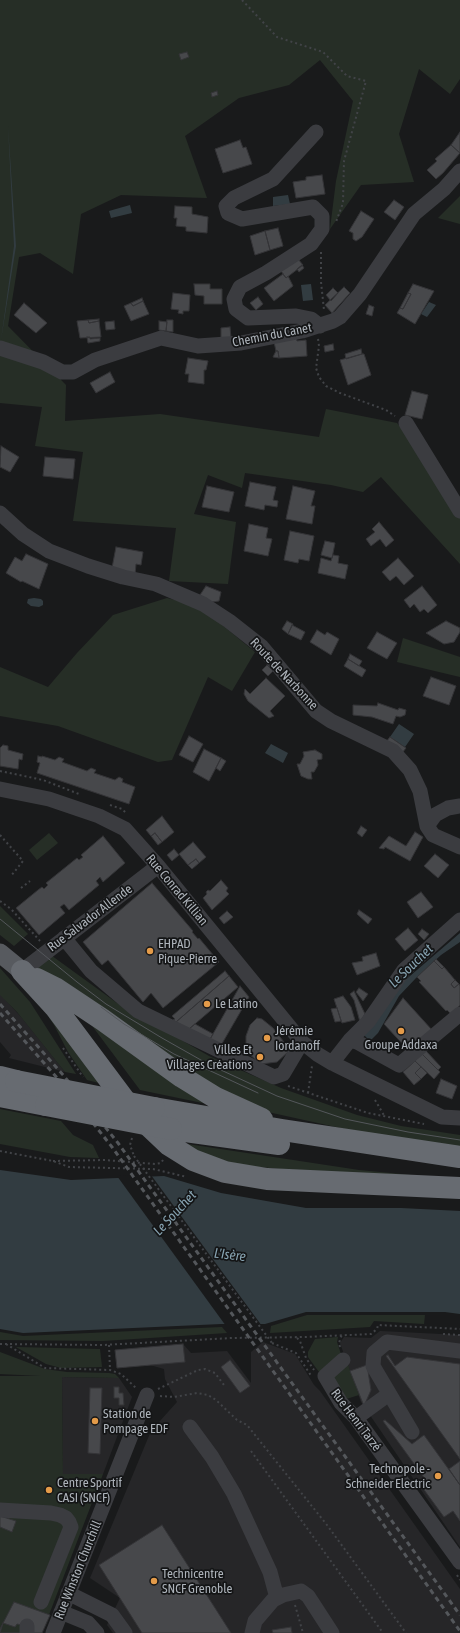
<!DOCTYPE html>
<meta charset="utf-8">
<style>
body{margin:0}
canvas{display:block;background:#191a1b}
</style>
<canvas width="460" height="1633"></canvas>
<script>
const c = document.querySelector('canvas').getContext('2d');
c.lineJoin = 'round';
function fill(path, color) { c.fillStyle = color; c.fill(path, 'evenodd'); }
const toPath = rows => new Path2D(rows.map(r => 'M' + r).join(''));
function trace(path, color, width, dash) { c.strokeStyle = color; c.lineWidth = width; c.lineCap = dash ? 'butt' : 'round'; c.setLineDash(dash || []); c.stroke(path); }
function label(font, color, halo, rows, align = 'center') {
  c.font = font + ' "Asap Condensed",sans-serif'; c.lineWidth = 3.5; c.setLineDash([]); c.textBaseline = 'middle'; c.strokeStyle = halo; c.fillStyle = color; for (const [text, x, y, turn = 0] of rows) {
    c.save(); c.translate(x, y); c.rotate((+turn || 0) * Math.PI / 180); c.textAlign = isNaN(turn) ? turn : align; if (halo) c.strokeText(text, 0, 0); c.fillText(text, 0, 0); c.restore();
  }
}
const built = toPath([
 [0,994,22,1018,65,1072,9,1058,11,1055,0,1042],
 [380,1331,460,1335,460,1547,361,1402,340,1343,344,1337,371,1338],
 [263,1342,295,1354,314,1385,320,1391,460,1589,460,1633,113,1633,107,1625,120,1598,90,1578,151,1431,177,1402,165,1379,164,1369,150,1365,117,1368,115,1350,183,1344,191,1353,227,1351,251,1383,251,1352],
 [62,1377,119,1378,132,1397,103,1474,63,1474]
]);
const green = toPath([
 [0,0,460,0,460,79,450,94,419,69,399,134,414,182,361,185,330,229,336,181,353,101,320,60,289,85,239,98,185,136,207,198,121,195,81,214,73,274,40,253,19,257,8,326,66,385,65,421,160,414,319,437,326,409,397,423,460,497,460,564,381,477,363,492,331,485,245,473,242,488,208,475,194,514,236,522,228,584,169,581,176,528,73,521,83,452,35,446,42,407,0,403],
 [460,196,460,224,438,218],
 [167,598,199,606,255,652,232,691,208,677,172,760,158,762,58,726,0,716,0,667,48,687,77,653,113,615],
 [403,638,460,657,460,677,397,662],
 [49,833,58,843,37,860,29,850],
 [0,906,28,934,14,946,0,935],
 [48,953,117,1003,209,1056,281,1088,357,1115,401,1126,460,1135,460,1150,372,1135,268,1112,245,1105,35,969],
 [0,968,30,1002,76,1074,65,1072,17,1012,0,995],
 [44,1010,99,1083,87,1080,68,1052,54,1025],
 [90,1023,217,1106,140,1090],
 [0,1109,61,1121,73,1135,93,1145,99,1158,70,1157,0,1144],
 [181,1143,359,1170,433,1177,400,1179,223,1164],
 [307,1315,425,1315,424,1324,374,1321,370,1327,270,1333,271,1326],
 [222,1327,227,1333,103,1341,0,1340,0,1332,23,1336],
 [338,1337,337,1342,341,1354,319,1372,308,1357,308,1352,315,1339],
 [16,1347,100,1349,102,1367,61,1368,46,1364],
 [0,1352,45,1369,67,1372,109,1373,115,1374,119,1378,62,1377,63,1474,103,1474,42,1633,0,1633,0,1376,41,1376,0,1374],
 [346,1359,359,1395,343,1400,330,1378]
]);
const water = toPath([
 [8,126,16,246,1,340,14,246],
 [288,195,290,204,273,206,273,197],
 [130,205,132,213,111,218,109,211],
 [311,284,313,300,303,301,301,285],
 [429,302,436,305,427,317,421,314],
 [34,598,41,599,43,601,43,605,39,607,31,606,27,603,28,599],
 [399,724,414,734,405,747,390,737],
 [271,744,288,753,283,763,265,753],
 [460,933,460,942,441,955,416,978,399,996,378,1033,370,1041,364,1035,396,988],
 [0,1170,71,1180,164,1176,221,1193,306,1208,401,1208,460,1211,460,1314,445,1312,306,1312,265,1324,221,1324,23,1333,0,1329]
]);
const pier = toPath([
 [151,1175,262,1326,226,1326,117,1176]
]);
const building = toPath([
 [187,52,189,57,181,60,179,54,187,52],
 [217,91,218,95,212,97,211,93,217,91],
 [460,132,460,153,451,145,460,132],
 [240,140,243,148,246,147,252,164,223,173,215,149,240,140],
 [451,145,460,153,443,173,436,179,427,170,437,161,435,159,451,145],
 [322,175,325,194,296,198,293,182,306,180,306,177,322,175],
 [394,200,404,207,395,220,384,212,394,200],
 [175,206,192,207,192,214,208,217,207,233,186,231,186,227,176,226,177,218,174,218,175,206],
 [361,211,374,219,362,237,356,241,353,239,353,233,349,231,361,211],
 [278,228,283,246,270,250,265,231,278,228],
 [265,231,270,250,255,255,250,236,265,231],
 [298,259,303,265,286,278,281,271,298,259],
 [302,265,304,268,299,272,297,269,302,265],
 [283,274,286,278,288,276,293,286,274,301,264,288,283,274],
 [194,284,210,284,210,289,222,289,222,304,204,304,204,296,195,295,194,284],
 [413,284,434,291,415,324,397,313,400,308,403,309,411,294,408,293,413,284],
 [344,287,350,293,332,313,325,305,344,287],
 [333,288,338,293,331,301,326,295,333,288],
 [173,293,190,295,189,311,183,311,183,314,178,313,179,310,171,309,173,293],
 [408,293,411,294,403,309,400,308,408,293],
 [258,297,263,304,256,310,250,303,258,297],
 [142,298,143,301,133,306,131,303,142,298],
 [143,301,149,314,131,321,124,306,131,303,133,306,143,301],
 [24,303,47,323,36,333,14,315,24,303],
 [369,305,374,307,372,316,366,314,369,305],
 [99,319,99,321,89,323,88,320,99,319],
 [88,320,89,323,99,321,101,337,80,338,77,321,88,320],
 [167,320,173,320,173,332,166,331,167,320],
 [114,321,115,329,106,330,105,322,114,321],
 [159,321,167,322,166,331,159,330,159,321],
 [230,327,231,338,221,338,221,328,230,327],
 [87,337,90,337,90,339,100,338,100,341,88,343,87,337],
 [296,338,297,341,306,340,307,356,279,358,278,351,276,351,274,342,296,338],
 [333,344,334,350,325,352,324,346,333,344],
 [361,349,362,354,346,359,345,354,361,349],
 [276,351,278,351,279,358,273,357,276,351],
 [362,354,364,354,371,375,348,385,340,360,362,354],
 [188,358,208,361,206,370,204,370,204,384,188,382,189,374,185,374,188,358],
 [110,372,115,382,96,393,90,383,110,372],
 [412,391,428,395,422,419,405,415,412,391],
 [1,446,19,457,10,472,0,467,1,446],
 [45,457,75,459,73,479,43,476,45,457],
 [250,482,276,487,273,500,278,501,277,507,265,505,264,510,245,506,250,482],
 [207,486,234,492,229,512,202,507,207,486],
 [293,486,315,491,311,506,315,506,312,524,286,519,293,486],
 [379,522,394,540,386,547,380,539,371,546,366,539,375,532,372,529,379,522],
 [249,524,268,528,266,538,272,539,268,556,244,551,249,524],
 [290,531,314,536,309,561,299,559,298,563,284,560,290,531],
 [325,541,335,543,332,558,321,555,325,541],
 [116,547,143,552,141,565,136,564,135,575,112,568,116,547],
 [26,554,48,564,39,589,22,581,21,582,6,573,15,557,22,561,26,554],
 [333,555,339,556,338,563,348,565,345,579,318,573,321,558,331,561,333,555],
 [398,558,414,576,404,585,396,576,390,581,382,572,398,558],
 [206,586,221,592,219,601,212,602,200,595,206,586],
 [422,586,437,605,428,613,424,609,420,612,414,604,410,608,404,600,422,586],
 [287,621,293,624,288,634,282,629,287,621],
 [446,621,460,628,460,632,454,642,444,644,426,633,446,621],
 [292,625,305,632,301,640,288,634,292,625],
 [317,630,325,635,327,632,339,639,331,655,310,642,317,630],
 [377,632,397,643,387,659,367,648,377,632],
 [350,654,362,661,359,666,348,659,350,654],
 [348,659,366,670,362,677,344,666,348,659],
 [267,665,273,671,268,676,262,670,267,665],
 [431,677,456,686,449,705,423,696,431,677],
 [266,678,285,696,270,711,274,716,269,718,248,701,244,694,245,689,250,694,266,678],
 [378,703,398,710,399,708,406,710,405,715,400,717,396,716,393,724,372,717,353,715,353,705,377,706,378,703],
 [189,736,203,744,193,762,179,755,189,736],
 [390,737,406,748,402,753,386,742,390,737],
 [3,745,8,746,8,750,23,754,22,760,19,759,18,769,0,766,0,748,3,745],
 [204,749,221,758,209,781,193,772,204,749],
 [315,750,322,754,322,759,317,760,318,765,314,772,311,772,312,779,308,779,301,776,297,764,300,764,304,756,303,752,315,750],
 [38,756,42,757,42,756,55,760,59,757,64,759,62,762,87,771,91,768,96,770,94,773,115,780,119,777,123,779,122,782,135,787,129,804,37,773,40,763,37,762,38,756],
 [221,758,226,761,220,771,216,768,221,758],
 [162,816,174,832,162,842,155,833,151,836,146,830,162,816],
 [361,826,367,830,362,837,357,833,361,826],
 [415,832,423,837,410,861,385,847,384,849,379,848,389,836,406,846,415,832],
 [155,833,162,842,158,845,151,836,155,833],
 [103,836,125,863,103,882,100,877,96,881,99,885,69,910,64,904,60,907,65,913,39,935,16,908,38,890,42,887,44,889,48,885,46,883,77,858,79,860,83,857,81,855,103,836],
 [193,842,206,857,199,863,196,859,188,865,179,854,193,842],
 [174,849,179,855,172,861,167,855,174,849],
 [435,854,449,865,438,878,424,866,435,854],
 [196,859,199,863,192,869,188,865,196,859],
 [221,880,228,888,226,891,229,894,212,910,203,898,207,894,206,892,208,890,210,891,221,880],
 [152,883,193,931,192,932,198,939,199,938,219,962,163,1008,151,993,143,1002,108,960,102,965,83,942,152,883],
 [421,892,433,907,418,918,407,902,421,892],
 [359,910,372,919,368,924,357,914,359,910],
 [227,911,233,917,224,924,219,918,227,911],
 [408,928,418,940,405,951,395,939,408,928],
 [422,929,429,934,424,940,418,934,422,929],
 [376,953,380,966,357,975,352,963,363,961,362,957,376,953],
 [436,959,444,967,442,969,434,961,436,959],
 [434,961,442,969,444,967,455,980,451,984,454,988,459,984,460,986,460,1005,451,1014,447,1010,446,1011,419,982,421,981,417,977,434,961],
 [225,971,229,976,176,1022,173,1020,175,1019,172,1016,225,971],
 [229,976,238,987,189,1029,176,1022,229,976],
 [455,980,459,984,454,988,451,984,455,980],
 [240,986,249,997,220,1047,209,1041,240,986],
 [359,988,368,994,363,1001,356,992,359,988],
 [354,991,365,1014,360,1022,354,1000,350,994,354,991],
 [343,996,351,1007,355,1020,342,1023,334,999,343,996],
 [403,998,432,1030,409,1051,384,1024,403,998],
 [337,1008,341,1021,335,1022,331,1009,337,1008],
 [257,1018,262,1019,273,1028,287,1046,288,1052,277,1062,261,1064,249,1054,246,1046,246,1036,250,1025,257,1018],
 [195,1024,213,1034,209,1041,189,1029,195,1024],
 [426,1051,441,1067,438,1070,422,1054,426,1051],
 [422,1054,440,1072,434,1079,415,1061,422,1054],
 [415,1061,421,1067,415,1073,421,1079,414,1085,403,1072,415,1061],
 [421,1067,427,1073,421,1079,415,1073,421,1067],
 [441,1079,457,1086,452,1099,436,1093,441,1079],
 [183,1344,185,1362,117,1368,115,1350,183,1344],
 [388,1355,395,1366,407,1357,460,1364,460,1459,386,1356,388,1355],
 [230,1360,250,1386,240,1393,221,1367,230,1360],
 [367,1365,371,1390,364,1406,350,1371,367,1365],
 [114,1387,119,1387,119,1393,123,1393,124,1405,119,1405,119,1398,114,1398,114,1387],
 [90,1388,102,1388,100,1454,88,1453,90,1388],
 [385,1420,412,1444,424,1435,460,1485,460,1521,453,1511,444,1517,422,1487,428,1483,383,1421,385,1420],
 [460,1461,460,1485,449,1469,460,1461],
 [0,1516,16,1521,12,1532,0,1527,0,1516],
 [162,1525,231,1633,142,1633,99,1565,162,1525],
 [14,1602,50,1615,42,1633,0,1633,0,1629,14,1602],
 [3,1623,15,1627,17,1624,22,1625,20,1633,0,1633,3,1623],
 [291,1627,292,1633,273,1633,272,1630,291,1627]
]);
const path = toPath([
 [242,0,277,37,323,52,347,76,366,81,344,161,343,203,336,222],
 [321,252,321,282,324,310],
 [318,339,319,346,316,368,319,377,326,386,340,393,386,410,395,416],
 [0,771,43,780,79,794],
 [110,805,122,809,127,814],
 [0,835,23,861,11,876],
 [21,888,30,881],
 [0,901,11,909,40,941],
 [63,1048,83,1077],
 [288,1086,368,1113,424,1124],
 [308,1093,312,1066],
 [375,1100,385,1117],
 [132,1138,130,1145,134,1156],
 [0,1151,53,1161,69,1167,153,1169,187,1177],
 [53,1161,105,1160,155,1164,161,1163,163,1160],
 [443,1334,460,1335],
 [297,1338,300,1341,306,1358,314,1370],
 [272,1343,296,1353,312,1377],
 [0,1344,103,1345,232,1338,305,1337,371,1334,377,1329,378,1325,460,1329],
 [6,1344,45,1368,110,1370,121,1374,136,1388],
 [109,1345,110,1370],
 [340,1347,339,1343,342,1334],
 [158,1389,198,1370,205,1369,215,1373,224,1385],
 [160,1396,174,1397,197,1393,208,1395,216,1400,237,1420,247,1425,327,1525,406,1633],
 [251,1451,383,1633],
 [457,1575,460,1580],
 [295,1605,303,1633]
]);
const minor = toPath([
 [316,132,273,179,234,198,226,206,228,213,242,219,313,207,322,216,322,229,311,244,266,273,240,287,234,299,236,309,248,318,296,316,311,319,320,326],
 [0,348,43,362,62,372,73,372,95,360,161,338,198,346,241,343,302,331,333,321,340,317,360,294,414,214,444,189,460,171],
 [406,423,460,511],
 [0,513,23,534,49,551,88,566,123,577,156,584,203,604,229,621,262,647,316,711,331,721,393,751,410,770,420,791,427,826,433,835,460,847],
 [0,789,49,799,99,816,125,829,158,866,302,1042,317,1054,332,1063,442,1117,460,1118],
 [427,826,435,815,448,808,460,806],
 [64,938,91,971,138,1011,274,1077,283,1074,302,1042],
 [22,971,158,866],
 [350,1040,357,1042,399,1065,460,1014],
 [332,1063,350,1040,368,1022,404,970,460,920],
 [343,1360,325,1376,341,1403,356,1418,460,1562],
 [356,1418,389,1394],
 [190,1427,212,1457,234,1494,270,1572,277,1598],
 [412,1432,373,1366,374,1353,387,1342,460,1351],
 [0,1510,51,1513,60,1515,66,1518,69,1522,71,1527,41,1602],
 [68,1593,112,1615,125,1633],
 [61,1612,88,1623,97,1633],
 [27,1626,27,1633],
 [53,1633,147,1395],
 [252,1633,255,1621,273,1600,283,1595,301,1591,308,1596,332,1633]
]);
const major = toPath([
 [0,953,22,971]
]);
const highway = toPath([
 [22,971,55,1007,132,1110,169,1145,193,1160,225,1172,267,1179,460,1188],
 [37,979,55,988,103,1020,182,1077,216,1098,262,1119],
 [0,1077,16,1081],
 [0,1096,46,1105],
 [154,1108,282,1130,460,1157],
 [171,1129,279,1144]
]);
const tram = toPath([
 [0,919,77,982,106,1004,162,1038,208,1064,277,1096,345,1119,408,1132,460,1140],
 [101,1007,124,1024,174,1054,258,1093]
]);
const rail = toPath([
 [0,1004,64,1076,118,1143,460,1615],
 [0,1013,58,1079,112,1147,460,1631]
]);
const pathBridge = toPath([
 [134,1156,272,1343]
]);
const highwayBridge = toPath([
 [16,1081,154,1108],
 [46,1105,171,1129]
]);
const markers = [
 [150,951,4,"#e49b49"],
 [207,1004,4,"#e49b49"],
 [401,1031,4,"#e49b49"],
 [267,1038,4,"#e49b49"],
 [260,1057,4,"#e49b49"],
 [95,1421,4,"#e49b49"],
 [438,1476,4,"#e49b49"],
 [49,1490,4,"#e49b49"],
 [154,1581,4,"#e49b49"]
];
const streetNames = [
 ["Chemin du Canet",272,335,-11],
 ["Route de Narbonne",284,674,47],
 ["Rue Conrad Killian",177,890,50],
 ["Rue Salvador Allende",90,918,-37],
 ["Rue Henri Tarzé",356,1420,53],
 ["Rue Winston Churchill",78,1570,-68]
];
const poiNames = [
 ["EHPAD",158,944],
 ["Pique-Pierre",158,959],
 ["Le Latino",215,1004],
 ["Jérémie",275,1031],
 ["Iordanoff",275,1046],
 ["Groupe Addaxa",401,1045,"center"],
 ["Villes Et",252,1050,"right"],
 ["Villages Créations",252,1065,"right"],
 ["Station de",103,1414],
 ["Pompage EDF",103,1429],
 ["Technopole -",430,1469,"right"],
 ["Schneider Electric",430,1484,"right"],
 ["Centre Sportif",57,1483],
 ["CASI (SNCF)",57,1498],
 ["Technicentre",162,1574],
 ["SNCF Grenoble",162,1589]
];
const waterNames = [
 ["Le Souchet",411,966,-44],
 ["Le Souchet",175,1213,-47],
 ["L'Isère",230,1255,7]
];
fill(built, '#262628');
fill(green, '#262e26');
fill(water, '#323c41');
fill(pier, '#191a1b');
fill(building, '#47484b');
trace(building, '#343437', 1);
trace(path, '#414347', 2, [2, 3]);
trace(minor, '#3b3c40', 15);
trace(major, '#575a5f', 19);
trace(highway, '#676b71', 22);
trace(tram, '#54575b', 1);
trace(rail, '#54575b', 3, [5, 4]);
trace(pathBridge, '#414347', 2, [2, 3]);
trace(highwayBridge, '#676b71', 22);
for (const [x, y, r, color] of markers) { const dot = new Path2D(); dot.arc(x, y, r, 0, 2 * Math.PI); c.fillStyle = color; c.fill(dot); trace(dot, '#141516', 1.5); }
label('13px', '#adb3ba', '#141516', streetNames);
label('13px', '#adb3ba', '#141516', poiNames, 'left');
label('italic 14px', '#87a3b1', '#141516', waterNames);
</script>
